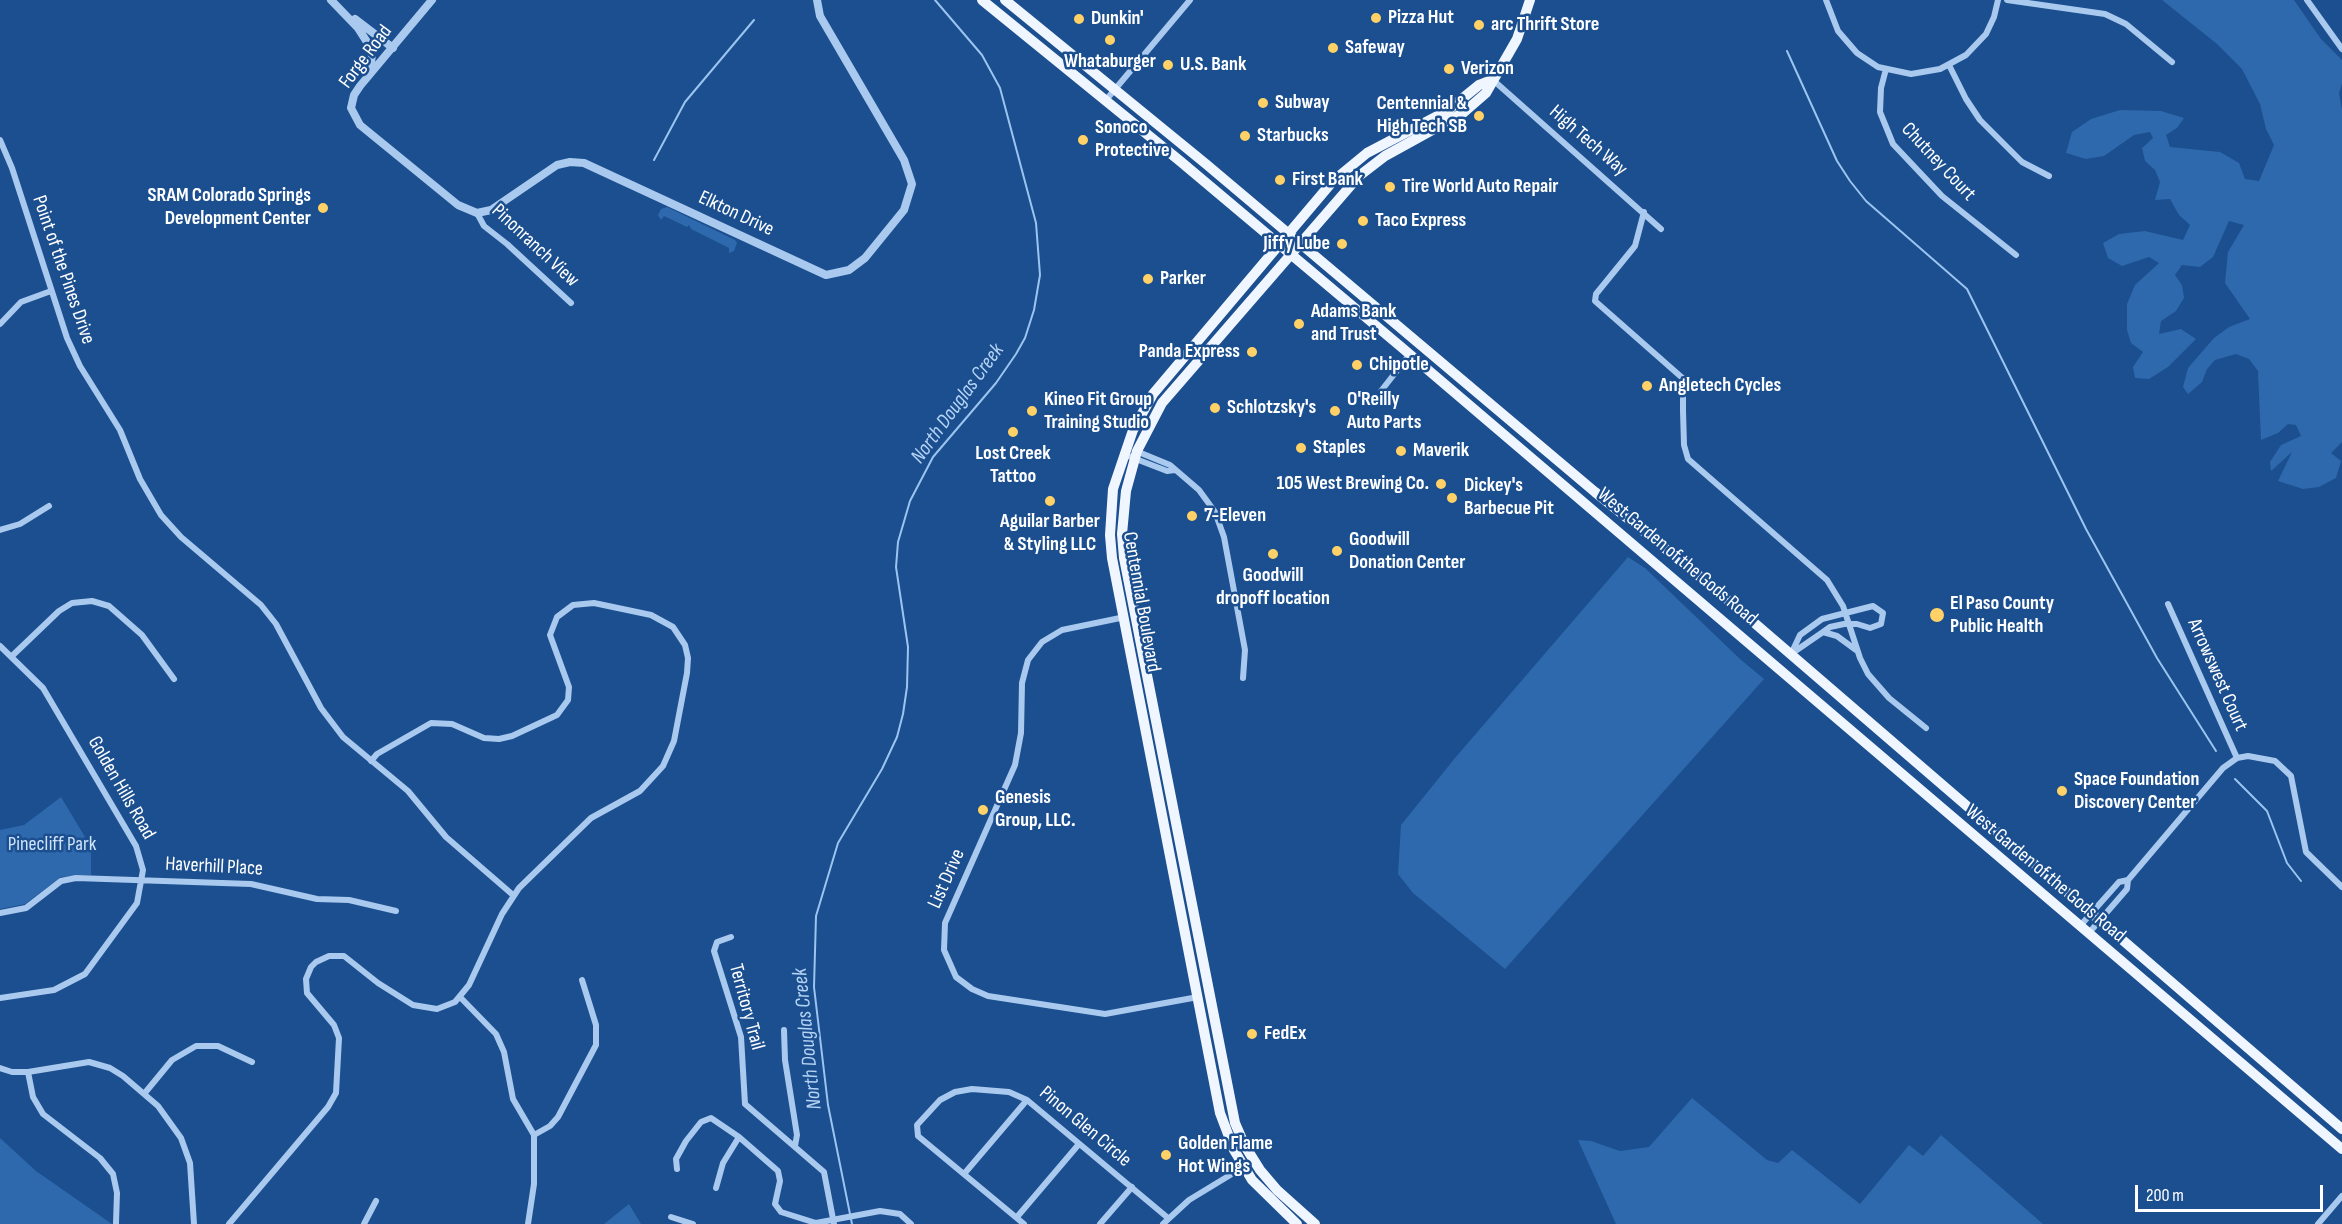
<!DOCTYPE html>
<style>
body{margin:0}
#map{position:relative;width:2342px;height:1224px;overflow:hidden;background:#1b4f8f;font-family:"Sofia Sans Condensed",sans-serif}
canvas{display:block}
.scale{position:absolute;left:2135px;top:1185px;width:188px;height:27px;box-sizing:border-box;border:3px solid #fff;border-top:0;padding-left:8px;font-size:18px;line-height:21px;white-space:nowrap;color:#fff;-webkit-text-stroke:4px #1b4f8f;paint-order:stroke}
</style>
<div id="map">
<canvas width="2342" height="1224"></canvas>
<div class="scale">200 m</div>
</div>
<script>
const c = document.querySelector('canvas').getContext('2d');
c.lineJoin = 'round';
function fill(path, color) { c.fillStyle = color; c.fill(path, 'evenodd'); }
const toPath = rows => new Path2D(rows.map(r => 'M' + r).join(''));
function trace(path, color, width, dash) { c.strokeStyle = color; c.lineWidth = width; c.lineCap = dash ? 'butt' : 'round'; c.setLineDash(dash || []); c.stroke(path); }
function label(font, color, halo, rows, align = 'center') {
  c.font = font + ' "Sofia Sans Condensed",sans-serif'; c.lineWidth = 5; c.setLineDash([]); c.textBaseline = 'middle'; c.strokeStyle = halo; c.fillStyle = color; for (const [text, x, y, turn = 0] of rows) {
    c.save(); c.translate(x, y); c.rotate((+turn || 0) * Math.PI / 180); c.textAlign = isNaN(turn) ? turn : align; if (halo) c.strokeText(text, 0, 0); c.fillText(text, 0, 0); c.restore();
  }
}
const green = toPath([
 [2162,0,2294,0,2321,39,2342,60,2342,84,2339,93,2342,110,2342,442,2331,453,2341,461,2336,478,2319,487,2303,489,2278,481,2292,452,2271,471,2270,462,2281,445,2301,436,2296,425,2288,424,2278,433,2261,440,2258,371,2249,359,2236,354,2215,360,2207,369,2202,382,2188,394,2183,387,2188,368,2214,338,2229,327,2250,319,2225,283,2228,252,2244,225,2229,221,2213,257,2200,267,2182,265,2175,275,2182,285,2184,298,2176,311,2161,321,2159,334,2181,329,2196,339,2168,367,2149,379,2135,378,2133,367,2143,352,2131,343,2127,330,2127,304,2135,285,2159,263,2149,257,2122,266,2108,258,2103,243,2119,234,2145,231,2183,240,2190,225,2179,215,2170,199,2155,200,2160,182,2155,170,2145,161,2142,148,2153,138,2150,132,2134,135,2104,156,2086,159,2066,153,2072,132,2091,119,2120,110,2161,111,2184,118,2177,128,2166,135,2170,147,2220,152,2239,163,2245,179,2259,181,2274,145,2266,129,2260,104,2242,69,2217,44],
 [667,207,735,240,737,243,734,251,729,253,729,248,691,229,689,225,687,227,664,216,661,220,658,215,661,209],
 [1628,557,1645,568,1740,659,1764,679,1505,969,1413,893,1398,874,1401,825,1455,758],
 [61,797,91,847,91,875,61,877,25,904,0,909,0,830,24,825],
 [1692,1098,1767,1160,1778,1163,1792,1150,1860,1204,1909,1145,1923,1156,1941,1135,2043,1224,1616,1224,1578,1140,1591,1141,1620,1151,1649,1147],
 [0,1138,36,1171,112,1224,0,1224],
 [629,1204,641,1224,604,1224]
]);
const stream = toPath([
 [1787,51,1837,161,1850,181,1866,201,1967,289,2086,529,2157,658,2216,751],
 [654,160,685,102,754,20],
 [2235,779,2267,811,2287,863,2301,881],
 [852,1224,828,1105,814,987,816,916,838,843,882,769,897,737,903,714,907,687,908,647,896,567,898,542,910,501,933,457,996,383,1016,354,1025,338,1034,310,1040,275,1036,223,1000,88,982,55,935,0]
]);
const minor = toPath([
 [1826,0,1838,31,1857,53,1878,67,1911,74,1940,69,1966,55,1986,34,1994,17,1998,0],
 [2007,0,2105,14,2126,24,2172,62],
 [2307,0,2342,49],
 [1949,65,1966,99,1980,120,2022,162,2049,176],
 [1886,69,1881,88,1880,112,1893,144,1942,196,2016,255],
 [1493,80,1661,229],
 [1106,100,1190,0],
 [0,140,12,168,67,338,80,366,120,430,140,479,161,515,181,537,261,605,276,624,321,708,343,737,408,791,446,837,513,895],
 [1644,212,1635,246,1596,294,1595,301,1687,382,1683,387,1683,411,1684,445,1688,459,1827,580,1843,606,1860,658,1868,674,1889,698,1926,728],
 [477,213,484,226,507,244,571,303],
 [0,324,21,302,51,291],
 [1381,391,1410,354],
 [1136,451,1170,465,1199,490,1215,512,1224,537,1245,650,1243,678],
 [1123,454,1167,471,1175,470],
 [0,530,20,524,49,506],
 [2168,604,2237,758],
 [1125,617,1062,630,1042,642,1028,660,1022,683,1021,733,1015,765,945,923,944,950,956,977,972,989,988,996,1105,1014,1198,997],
 [0,646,43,688,136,846,143,870,137,903,85,974,54,990,0,998],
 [1791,654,1800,635,1822,619,1873,606,1883,613,1881,624,1870,628,1857,624,1844,624,1830,627,1823,632],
 [1791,654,1823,632,1837,636,1856,650],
 [12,656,59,611,72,603,92,601,109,606,142,635,174,679],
 [0,913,26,908,61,881,76,878,251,884,317,899,349,900,396,911],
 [2080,926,2119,882,2128,880],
 [2088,934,2127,889,2128,880,2223,768,2237,758,2248,756,2275,761,2291,776,2306,852,2342,887],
 [731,937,717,942,714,951,741,1037,745,1104,824,1172,834,1224],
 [460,997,496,1034,504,1052,513,1099,534,1135,534,1184,528,1224],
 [784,1030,785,1060,797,1135,795,1146],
 [0,1068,12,1072,28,1072,89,1062,110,1068,123,1076,158,1106,181,1138,190,1163,194,1224],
 [28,1072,33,1097,43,1114,100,1158,113,1174,117,1193,116,1223],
 [144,1094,172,1060,196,1046,218,1046,252,1062],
 [534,1135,550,1126,558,1117,596,1045,596,1025,582,980],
 [677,1169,676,1159,686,1141,701,1122,711,1118,739,1137,778,1171,780,1181,775,1204,781,1212,816,1223,880,1211,900,1214,911,1224],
 [964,1174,1027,1100],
 [716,1188,723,1163,739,1137],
 [671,1217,693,1224],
 [1017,1217,1079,1144],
 [229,1224,328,1107,336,1093,339,1038,334,1025,307,993,306,979,311,967,316,962,329,956,344,956,378,983,413,1005,437,1009,455,1002,469,985,502,914,519,888,591,818,640,791,663,766,674,741,687,673,688,658,685,645,673,627,651,615,594,603,573,605,557,617,550,635,569,687,568,700,557,715,512,736,499,739,484,738,452,724,431,723,377,754,371,761],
 [364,1224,376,1201],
 [1024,1224,918,1136,917,1125,940,1100,955,1092,972,1089,1009,1092,1027,1100,1168,1218],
 [1100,1224,1132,1187],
 [1163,1224,1189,1200,1245,1166],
 [2318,1224,2342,1196]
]);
const tertiary = toPath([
 [331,0,358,28,367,42,372,54,370,71],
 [432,0,360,86,354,95,351,108,360,125,458,205,477,213,491,210,557,165,570,162,584,163,826,275,849,270,865,258,904,210,912,184,904,160,820,16,817,0],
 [355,19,393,48]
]);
const primary = toPath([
 [982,0,1180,161,1400,346,2342,1149],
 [1005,0,1206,164,1595,492,1708,583,2342,1129],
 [1297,1224,1252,1180,1234,1150,1220,1113,1112,558,1110,535,1113,489,1133,430,1153,394,1333,181,1367,153,1447,111,1479,85,1492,80],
 [1315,1224,1277,1190,1260,1170,1245,1146,1235,1123,1124,558,1122,534,1126,491,1137,451,1162,403,1359,176,1385,156,1463,113,1486,93,1517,39,1530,0]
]);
const markers = [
 [1376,18,6,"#ffd166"],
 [1079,19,6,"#ffd166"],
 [1479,25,6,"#ffd166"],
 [1110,40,6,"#ffd166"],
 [1333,48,6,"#ffd166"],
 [1168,65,6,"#ffd166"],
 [1449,69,6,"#ffd166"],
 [1263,103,6,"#ffd166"],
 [1479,116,6,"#ffd166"],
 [1245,136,6,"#ffd166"],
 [1083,140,6,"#ffd166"],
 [1280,180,6,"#ffd166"],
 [1390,187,6,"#ffd166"],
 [323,208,6,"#ffd166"],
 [1363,221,6,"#ffd166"],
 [1342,244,6,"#ffd166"],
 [1148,279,6,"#ffd166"],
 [1299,324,6,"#ffd166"],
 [1252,352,6,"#ffd166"],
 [1357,365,6,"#ffd166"],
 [1647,386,6,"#ffd166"],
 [1215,408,6,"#ffd166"],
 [1032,411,6,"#ffd166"],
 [1335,411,6,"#ffd166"],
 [1013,432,6,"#ffd166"],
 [1301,448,6,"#ffd166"],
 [1401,451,6,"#ffd166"],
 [1441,484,6,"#ffd166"],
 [1452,498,6,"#ffd166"],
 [1050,501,6,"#ffd166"],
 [1192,516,6,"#ffd166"],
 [1337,551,6,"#ffd166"],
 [1273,554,6,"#ffd166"],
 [1937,615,8,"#ffd166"],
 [2062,791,6,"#ffd166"],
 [983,810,6,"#ffd166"],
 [1252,1034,6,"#ffd166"],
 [1166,1155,6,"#ffd166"]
];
const poiNames = [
 ["Pizza Hut",1388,18],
 ["Dunkin'",1091,19],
 ["arc Thrift Store",1491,25],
 ["Safeway",1345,48],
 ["Whataburger",1110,62,"center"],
 ["U.S. Bank",1180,65],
 ["Verizon",1461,69],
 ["Subway",1275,103],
 ["Centennial &",1467,104,"right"],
 ["High Tech SB",1467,127,"right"],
 ["Sonoco",1095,128],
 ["Protective",1095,151],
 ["Starbucks",1257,136],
 ["First Bank",1292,180],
 ["Tire World Auto Repair",1402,187],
 ["SRAM Colorado Springs",311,196,"right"],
 ["Development Center",311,219,"right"],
 ["Taco Express",1375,221],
 ["Jiffy Lube",1330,244,"right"],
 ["Parker",1160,279],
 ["Adams Bank",1311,312],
 ["and Trust",1311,335],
 ["Panda Express",1240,352,"right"],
 ["Chipotle",1369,365],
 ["Angletech Cycles",1659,386],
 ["Kineo Fit Group",1044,400],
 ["Training Studio",1044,423],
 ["O'Reilly",1347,400],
 ["Auto Parts",1347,423],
 ["Schlotzsky's",1227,408],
 ["Staples",1313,448],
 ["Maverik",1413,451],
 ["Lost Creek",1013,454,"center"],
 ["Tattoo",1013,477,"center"],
 ["105 West Brewing Co.",1429,484,"right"],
 ["Dickey's",1464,486],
 ["Barbecue Pit",1464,509],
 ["7-Eleven",1204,516],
 ["Aguilar Barber",1050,522,"center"],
 ["& Styling LLC",1050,545,"center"],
 ["Goodwill",1349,540],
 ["Donation Center",1349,563],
 ["Goodwill",1273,576,"center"],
 ["dropoff location",1273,599,"center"],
 ["El Paso County",1950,604],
 ["Public Health",1950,627],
 ["Space Foundation",2074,780],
 ["Discovery Center",2074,803],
 ["Genesis",995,798],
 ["Group, LLC.",995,821],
 ["FedEx",1264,1034],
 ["Golden Flame",1178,1144],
 ["Hot Wings",1178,1167]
];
const streetNames = [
 ["Forge Road",366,57,-53],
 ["High Tech Way",1588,141,41],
 ["Chutney Court",1938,162,47],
 ["Elkton Drive",736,214,25],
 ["Pinonranch View",535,246,43],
 ["Point of the Pines Drive",63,270,71],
 ["West Garden of the Gods Road",1677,557,40],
 ["Centennial Boulevard",1141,602,80],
 ["Arrowswest Court",2217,675,66],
 ["Golden Hills Road",121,788,60],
 ["Haverhill Place",214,867,3],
 ["West Garden of the Gods Road",2045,874,40],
 ["List Drive",947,879,-66],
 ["Territory Trail",746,1007,75],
 ["Pinon Glen Circle",1085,1127,40]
];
const parkNames = [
 ["Pinecliff Park",52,845]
];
const waterNames = [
 ["North Douglas Creek",958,404,-54],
 ["North Douglas Creek",808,1039,-96]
];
fill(green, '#2e69ad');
trace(stream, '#9cc4f0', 2);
trace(minor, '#a9c9ee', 6);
trace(tertiary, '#a9c9ee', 8);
trace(primary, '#f0f6ff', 10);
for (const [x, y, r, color] of markers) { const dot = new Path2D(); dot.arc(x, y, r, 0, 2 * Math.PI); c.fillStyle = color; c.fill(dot); trace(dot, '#1b4f8f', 2); }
label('bold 20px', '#fff', '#1b4f8f', poiNames, 'left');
label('20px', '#fff', '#1b4f8f', streetNames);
label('20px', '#cfe3fa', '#1b4f8f', parkNames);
label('italic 21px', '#b5d3f5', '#1b4f8f', waterNames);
</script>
